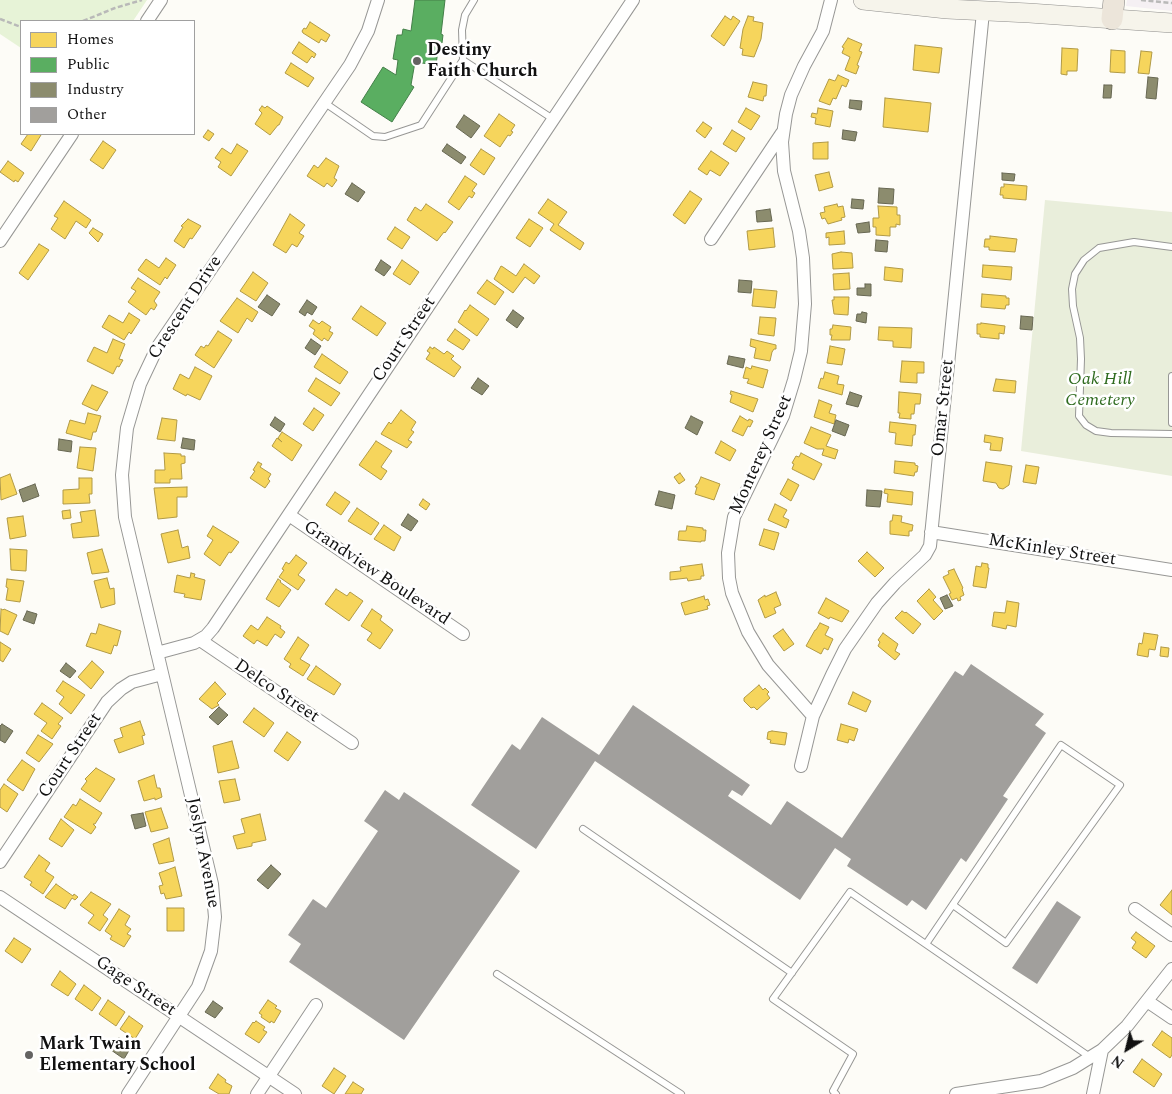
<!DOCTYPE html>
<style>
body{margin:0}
#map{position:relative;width:1172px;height:1094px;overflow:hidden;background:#fdfcf7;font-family:Spectral,serif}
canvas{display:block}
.legend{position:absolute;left:20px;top:20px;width:175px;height:115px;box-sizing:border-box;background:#fff;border:1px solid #a0a0a0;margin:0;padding:6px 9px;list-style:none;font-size:15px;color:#111}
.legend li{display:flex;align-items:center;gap:10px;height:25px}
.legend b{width:25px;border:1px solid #a0a0a0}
.north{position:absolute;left:1102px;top:1024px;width:50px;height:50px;-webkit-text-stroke:4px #fff;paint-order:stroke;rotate:216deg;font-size:14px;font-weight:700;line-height:20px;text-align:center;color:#111}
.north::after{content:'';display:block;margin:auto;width:18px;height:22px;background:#111;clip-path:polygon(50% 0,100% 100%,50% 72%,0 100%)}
</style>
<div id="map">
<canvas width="1172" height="1094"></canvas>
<ul class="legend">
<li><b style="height:14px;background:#f6d55c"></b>Homes</li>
<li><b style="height:14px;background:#5aae61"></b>Public</li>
<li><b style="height:14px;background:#8c8c6e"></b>Industry</li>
<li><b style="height:14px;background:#a19f9c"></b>Other</li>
</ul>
<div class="north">N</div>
</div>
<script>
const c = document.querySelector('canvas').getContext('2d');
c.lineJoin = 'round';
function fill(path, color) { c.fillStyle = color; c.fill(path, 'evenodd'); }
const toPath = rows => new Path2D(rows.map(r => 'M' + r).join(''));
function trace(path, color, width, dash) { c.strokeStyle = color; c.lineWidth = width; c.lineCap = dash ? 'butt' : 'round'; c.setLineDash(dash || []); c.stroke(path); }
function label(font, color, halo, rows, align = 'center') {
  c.font = font + ' Spectral,serif'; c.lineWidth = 5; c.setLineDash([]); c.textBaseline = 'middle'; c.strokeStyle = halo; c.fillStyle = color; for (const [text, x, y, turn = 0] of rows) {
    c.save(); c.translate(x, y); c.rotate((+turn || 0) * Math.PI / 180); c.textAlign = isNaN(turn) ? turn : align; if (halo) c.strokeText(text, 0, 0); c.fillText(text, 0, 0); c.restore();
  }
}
const industrial = toPath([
 [1127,0,1172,0,1172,11,1126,6]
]);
const green = toPath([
 [0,0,147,0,133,21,21,21,21,48,0,34]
]);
const cemetery = toPath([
 [1045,200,1172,212,1172,476,1021,451]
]);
const homes = toPath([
 [725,16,731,20,733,16,740,21,724,46,711,36,725,16],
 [748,16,754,17,753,21,763,23,761,39,754,57,742,55,743,49,740,48,743,29,748,16],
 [310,22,330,35,326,42,321,39,319,43,303,33,302,31,304,28,306,29,310,22],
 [848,38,862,44,859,51,862,52,857,65,859,66,856,74,845,70,850,57,842,53,844,48,842,47,848,38],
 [299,42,316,54,314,58,312,56,307,63,292,53,299,42],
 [915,45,942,48,939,73,913,70,915,45],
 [1062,48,1078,49,1077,71,1067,71,1067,75,1061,74,1062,48],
 [1111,50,1125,51,1125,73,1110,72,1111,50],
 [1141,51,1152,52,1149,74,1138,73,1141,51],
 [291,63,314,78,308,87,285,73,291,63],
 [838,75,849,80,846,87,842,85,836,99,833,98,830,105,819,101,829,79,835,81,838,75],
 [753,82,767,85,766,96,764,96,763,101,748,97,753,82],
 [885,98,931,103,928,132,883,127,885,98],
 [262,106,265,108,267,106,283,117,279,125,278,125,270,135,255,124,262,113,259,110,262,106],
 [746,108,760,116,751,130,738,122,746,108],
 [818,108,833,111,830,127,815,124,816,118,811,117,812,113,817,114,818,108],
 [499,114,515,125,511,131,513,132,510,136,508,135,500,147,484,136,499,114],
 [703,122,712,128,705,138,696,131,703,122],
 [208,130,214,134,209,141,203,137,208,130],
 [732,130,745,138,736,152,723,144,732,130],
 [28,134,39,134,41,135,31,151,21,144,28,134],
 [103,141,116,150,103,169,90,160,103,141],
 [828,142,828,159,813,159,813,143,828,142],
 [237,144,248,151,231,176,218,167,221,162,215,158,222,148,231,154,237,144],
 [481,149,495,158,484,175,470,165,481,149],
 [711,151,729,163,720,176,710,170,707,175,698,169,711,151],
 [326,158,339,166,334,178,337,180,332,187,327,183,324,187,307,176,314,165,318,168,326,158],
 [8,161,24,173,18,182,15,180,14,182,0,172,8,161],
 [829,172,833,187,819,191,815,175,829,172],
 [465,176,477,184,472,191,475,193,472,198,469,196,459,210,448,202,465,176],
 [1004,184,1027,186,1026,200,1003,198,1003,195,1000,195,1001,187,1004,187,1004,184],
 [690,191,702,199,685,224,673,215,690,191],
 [548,199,567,212,558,225,584,243,580,250,550,230,554,224,538,213,548,199],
 [64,201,91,220,86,228,76,221,65,239,51,229,58,218,54,216,64,201],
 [426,204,453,222,445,233,444,232,437,241,407,220,415,207,421,211,426,204],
 [837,204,838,207,843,206,845,217,841,218,842,220,828,224,825,218,822,219,820,213,825,212,824,207,837,204],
 [878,206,897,207,897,215,900,215,900,225,896,224,896,227,890,227,890,236,876,235,876,227,873,227,873,218,879,218,878,206],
 [290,214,305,225,299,233,304,236,297,247,292,244,286,253,273,245,290,214],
 [188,219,201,226,192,239,190,238,184,248,174,241,183,227,181,226,188,219],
 [529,219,543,228,530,247,516,238,529,219],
 [395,227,410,237,402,249,387,239,395,227],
 [93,228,103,234,98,242,89,233,93,228],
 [773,228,775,247,749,250,747,231,773,228],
 [844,231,845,244,829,245,829,237,826,238,826,233,844,231],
 [990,236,1017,239,1015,252,989,250,989,247,984,247,985,239,990,239,990,236],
 [39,244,49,250,28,280,19,273,39,244],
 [841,252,852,253,853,268,833,269,832,254,841,252],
 [166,258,176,265,167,279,165,277,160,285,138,270,146,259,159,268,166,258],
 [402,260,419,272,410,285,393,274,402,260],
 [524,264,540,276,534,284,525,277,513,293,494,279,501,266,503,267,516,276,524,264],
 [983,265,1012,267,1011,280,982,277,983,265],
 [885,267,903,269,902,282,884,280,885,267],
 [253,272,268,283,256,301,240,291,253,272],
 [849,273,850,289,834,290,833,274,849,273],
 [138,278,160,292,154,301,157,305,154,310,151,308,146,315,128,302,136,291,131,288,138,278],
 [487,280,504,292,495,305,477,293,487,280],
 [754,289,777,291,775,308,752,306,754,289],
 [982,294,1006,296,1006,298,1009,298,1009,305,1006,305,1005,309,981,307,982,294],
 [834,297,849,297,848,315,834,314,832,300,834,300,834,297],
 [237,298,258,312,252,322,247,318,238,333,220,321,237,298],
 [470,305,489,319,477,336,458,322,465,310,466,311,470,305],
 [361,306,386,323,377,336,352,319,361,306],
 [129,313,140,320,131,334,129,332,124,340,102,327,109,315,123,323,129,313],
 [760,317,776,318,774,336,758,334,760,317],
 [313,320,319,324,322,321,331,327,329,331,333,333,328,341,324,338,322,341,313,334,315,330,309,326,313,320],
 [981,323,1005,326,1004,334,999,333,999,339,980,337,980,334,977,334,977,324,981,324,981,323],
 [833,325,851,327,850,340,831,340,832,335,830,335,830,329,832,329,833,325],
 [879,327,912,328,911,348,893,347,893,341,878,340,879,327],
 [455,329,470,340,463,350,447,340,455,329],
 [218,331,232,340,214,368,195,355,201,346,204,348,206,345,208,346,218,331],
 [113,339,125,344,119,359,123,360,119,367,117,366,113,374,87,361,94,347,107,353,113,339],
 [751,339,776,345,776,349,774,349,772,352,770,361,754,358,756,348,750,346,751,339],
 [830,346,845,349,842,365,827,363,830,346],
 [430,347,433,349,434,347,444,354,447,351,454,356,451,359,461,367,454,377,426,359,430,353,427,351,430,347],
 [322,354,348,372,340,384,314,367,322,354],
 [902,361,924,362,924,373,917,373,917,383,900,382,902,361],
 [752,366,768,370,763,388,747,383,749,379,743,378,746,367,751,369,752,366],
 [195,367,212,376,200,400,187,394,186,396,173,389,180,374,189,379,195,367],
 [825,372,839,376,837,384,844,385,842,395,818,388,821,378,823,379,825,372],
 [316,378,340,393,331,406,308,391,316,378],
 [996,379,1016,381,1015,393,993,391,996,379],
 [92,385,108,392,97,411,82,404,92,385],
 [731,391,758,399,753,412,730,402,732,395,730,394,731,391],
 [899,392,921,394,920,404,915,404,914,414,911,414,911,419,899,418,900,413,898,413,899,392],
 [819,400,832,405,829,413,836,415,834,424,814,417,819,400],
 [314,408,324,415,313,431,303,424,314,408],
 [401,410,416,422,411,430,414,432,408,440,412,442,407,448,381,434,389,422,391,424,401,410],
 [88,413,101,416,96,432,93,432,91,440,66,433,70,420,85,424,88,413],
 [740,416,748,421,749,419,753,421,750,427,748,426,743,436,732,431,740,416],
 [162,418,177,420,175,441,157,439,162,418],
 [890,422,916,425,915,435,913,435,912,446,895,444,896,433,889,432,890,422],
 [811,427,831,435,826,446,838,450,835,459,822,455,824,449,817,449,804,443,811,427],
 [282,432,302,445,292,461,272,446,277,438,282,442,278,438,282,432],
 [985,435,1003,438,1001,451,990,450,991,443,984,442,985,435],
 [376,441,392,451,381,467,387,471,381,480,359,465,376,441],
 [721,441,736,450,730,461,715,453,721,441],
 [80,447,96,448,93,471,77,468,80,447],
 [164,453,181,454,181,456,185,456,185,463,181,464,182,479,170,479,170,483,155,483,155,470,165,470,164,453],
 [801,453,822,464,814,480,792,469,794,464,792,463,796,456,799,457,801,453],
 [895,461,915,463,915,465,918,466,917,472,915,472,914,476,894,473,895,461],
 [258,462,262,464,260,467,271,474,268,479,270,481,265,488,250,478,255,471,253,470,258,462],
 [986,462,1012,466,1009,485,1003,489,999,488,996,483,983,481,986,462],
 [1026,465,1039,467,1036,484,1023,482,1026,465],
 [680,473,685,480,679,484,674,477,680,473],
 [10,474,17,494,1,500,0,478,10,474],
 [701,477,720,484,714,500,695,494,697,487,695,487,697,484,698,484,701,477],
 [79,478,92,478,92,494,89,494,90,503,63,504,63,490,79,489,79,478],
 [788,479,799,485,791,501,780,494,788,479],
 [187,487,187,497,177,497,177,517,158,519,154,488,187,487],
 [885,489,913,492,912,505,887,502,888,494,884,493,885,489],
 [335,492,350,502,341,515,326,505,335,492],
 [423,499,430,504,426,510,419,505,423,499],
 [775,504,787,510,783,517,789,520,786,528,768,520,775,504],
 [357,508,379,523,371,535,348,521,357,508],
 [70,510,71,518,63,519,62,511,70,510],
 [95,510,99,536,73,538,71,524,82,522,80,512,95,510],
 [893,515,902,516,901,522,913,525,912,531,909,531,909,536,890,534,890,521,892,521,893,515],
 [23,516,26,536,10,539,7,518,23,516],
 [384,525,401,537,394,551,374,539,384,525],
 [213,526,239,542,231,553,229,552,220,566,204,554,213,540,207,536,213,526],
 [687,526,703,528,703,530,706,530,705,541,701,541,701,542,678,540,679,531,686,531,687,526],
 [764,529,779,533,774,550,759,545,764,529],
 [178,530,182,548,188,546,190,558,168,563,161,534,178,530],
 [10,549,27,550,26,571,11,570,10,549],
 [102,549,109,572,92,574,87,553,102,549],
 [867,552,884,568,875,577,858,561,867,552],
 [296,555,307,563,298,575,305,580,298,590,279,577,284,570,282,569,286,562,289,564,296,555],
 [982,563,988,564,988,568,989,568,986,588,973,586,976,566,981,567,982,563],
 [702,564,704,576,701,576,701,579,688,581,687,578,670,580,670,572,681,571,680,567,702,564],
 [954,569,963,588,962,589,964,595,960,597,961,600,958,601,957,598,952,600,949,594,951,593,943,577,949,574,948,571,954,569],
 [191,573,195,574,194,577,205,580,201,600,184,597,185,594,174,592,177,575,190,578,191,573],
 [107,578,110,589,114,588,115,604,101,608,94,581,107,578],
 [7,579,24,581,20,602,6,600,8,588,6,587,7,579],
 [278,579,281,581,280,582,291,590,279,607,266,599,278,579],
 [336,589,347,596,350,592,363,601,349,621,325,604,336,589],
 [929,589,936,597,933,600,943,611,934,620,917,601,929,589],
 [776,592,781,605,774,608,776,613,765,618,758,600,765,595,765,597,776,592],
 [704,596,705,600,708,599,710,605,707,606,708,609,685,615,681,603,704,596],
 [826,598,849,611,842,622,830,617,829,619,818,613,826,598],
 [1007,601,1019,603,1016,627,1007,625,1006,629,992,626,994,612,1005,613,1007,601],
 [1,609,3,610,4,609,17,615,8,635,0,631,1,609],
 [372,609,382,616,380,620,393,630,380,649,367,640,372,633,361,626,372,609],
 [902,611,905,613,906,612,921,624,913,634,895,618,902,611],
 [267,617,281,626,280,628,285,632,281,638,275,634,267,646,257,640,254,644,243,636,251,625,258,630,267,617],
 [820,623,829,627,825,635,833,639,828,650,824,648,821,654,806,646,815,630,816,630,820,623],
 [99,624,121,631,117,646,114,645,111,654,86,646,91,633,96,634,99,624],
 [783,629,794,644,784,651,773,636,783,629],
 [883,633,898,644,895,651,900,654,895,660,878,646,880,642,878,640,883,633],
 [1144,633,1158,635,1155,650,1149,649,1148,657,1137,655,1139,643,1142,644,1144,633],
 [298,637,309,645,300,659,310,665,303,676,289,667,291,664,284,659,298,637],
 [0,642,11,649,3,662,0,660,0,642],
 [1161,647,1169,648,1168,657,1160,656,1161,647],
 [92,661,104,672,91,689,78,677,92,661],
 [316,666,341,684,334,695,307,679,316,666],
 [63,681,85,695,71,714,59,704,64,697,56,691,63,681],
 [215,682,226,694,217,703,219,705,212,709,199,699,215,682],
 [759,685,763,690,765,688,769,692,767,694,770,698,757,710,754,707,751,708,744,701,744,698,759,685],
 [853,692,871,701,866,712,848,704,853,692],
 [42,703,63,718,58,724,61,726,52,739,41,731,47,723,34,714,42,703],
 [254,708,274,723,264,737,243,722,254,708],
 [140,721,145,735,142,736,144,744,119,753,114,740,123,737,120,728,140,721],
 [841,724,858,729,854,741,849,739,848,743,837,740,841,724],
 [772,731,787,733,785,745,770,743,771,740,767,739,768,732,772,731],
 [287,732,301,742,288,761,274,751,287,732],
 [38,735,53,744,39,762,26,753,38,735],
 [232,741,239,768,218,773,213,746,232,741],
 [22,760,35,769,23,791,7,780,22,760],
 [96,768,115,779,100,802,81,789,87,781,85,779,96,768],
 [154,775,157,788,160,788,162,797,155,800,155,798,144,801,138,781,154,775],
 [235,779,240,800,224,803,219,781,235,779],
 [4,784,18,794,7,812,0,807,0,790,4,784],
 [80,799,102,813,95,824,93,824,96,827,91,834,64,817,73,804,76,806,80,799],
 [161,808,168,828,151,832,145,812,161,808],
 [260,814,266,840,252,843,252,846,237,849,233,836,245,833,241,819,260,814],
 [61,819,74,830,62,847,49,839,61,819],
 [169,838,174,861,159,864,153,844,169,838],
 [39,855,50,863,45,871,54,877,43,894,30,885,32,882,24,877,39,855],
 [175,867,182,896,166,899,164,893,161,894,159,886,163,885,159,873,175,867],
 [56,884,73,896,74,894,78,897,75,900,72,898,65,909,45,897,56,884],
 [1172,890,1172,915,1160,905,1172,890],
 [91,892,111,904,103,915,108,919,100,931,88,923,94,915,80,905,91,892],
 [167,908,184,908,184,931,167,931,167,908],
 [119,909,130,916,125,925,131,929,127,934,131,936,124,947,110,939,112,936,105,931,119,909],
 [1136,932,1155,946,1146,958,1132,948,1136,942,1131,938,1136,932],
 [14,938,31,949,22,963,5,951,14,938],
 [60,971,76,984,68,996,51,985,60,971],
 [84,985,101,998,92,1011,75,999,84,985],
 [108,1000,125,1012,116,1026,99,1014,108,1000],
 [268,1000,277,1006,275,1008,281,1011,274,1023,271,1021,270,1023,261,1017,262,1015,259,1013,268,1000],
 [129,1016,143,1026,135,1039,120,1029,129,1016],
 [256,1021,265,1027,263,1030,267,1032,259,1043,245,1034,253,1022,254,1023,256,1021],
 [1162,1031,1172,1038,1172,1055,1170,1058,1152,1045,1162,1031],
 [1142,1059,1162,1074,1154,1087,1133,1072,1142,1059],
 [334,1068,346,1076,334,1094,322,1086,334,1068],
 [218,1074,226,1080,225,1082,232,1086,229,1094,219,1094,209,1088,218,1074],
 [353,1082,364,1089,361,1094,345,1094,353,1082]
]);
const public = toPath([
 [415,0,445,0,441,34,443,35,442,43,439,42,436,65,415,62,411,85,414,87,392,122,361,102,383,67,396,75,398,60,393,59,397,35,402,35,403,29,411,31,415,0]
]);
const industry = toPath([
 [1148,77,1158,78,1156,99,1146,98,1148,77],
 [1104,85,1112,85,1111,98,1103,98,1104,85],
 [850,100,862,101,861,110,849,108,850,100],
 [464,115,480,126,471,138,456,127,464,115],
 [843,130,857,132,855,141,842,139,843,130],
 [447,144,466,157,461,164,442,151,447,144],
 [1002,173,1015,174,1014,181,1002,180,1002,173],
 [352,183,365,192,358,202,345,194,352,183],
 [879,188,894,189,893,204,878,203,879,188],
 [852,199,864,200,863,209,851,208,852,199],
 [770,209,772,221,757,222,756,211,770,209],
 [869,222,870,232,858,233,856,224,869,222],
 [876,240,888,241,887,252,875,251,876,240],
 [381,260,391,267,384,276,375,270,381,260],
 [739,280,752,281,751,293,738,292,739,280],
 [865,284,871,284,871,296,857,295,857,288,865,288,865,284],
 [267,295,280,304,272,316,258,307,267,295],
 [307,300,317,307,312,315,307,312,305,316,299,312,307,300],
 [513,310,524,318,517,328,506,320,513,310],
 [862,312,867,313,866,323,856,321,857,314,861,314,862,312],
 [1021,316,1033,317,1032,330,1020,329,1021,316],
 [311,339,321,346,315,355,305,348,311,339],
 [729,356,745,359,743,368,727,364,729,356],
 [478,378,489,386,482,395,471,388,478,378],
 [850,392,862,396,858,407,846,404,850,392],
 [691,416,703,422,697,435,685,428,691,416],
 [275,417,285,424,280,432,270,425,275,417],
 [836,420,849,425,845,436,832,431,836,420],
 [183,438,195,440,194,450,181,448,183,438],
 [59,439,72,441,71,452,58,450,59,439],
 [35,484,39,496,23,502,19,490,35,484],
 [867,490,882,491,880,507,866,506,867,490],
 [659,491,675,495,672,509,655,505,659,491],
 [408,514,418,521,411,531,401,525,408,514],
 [947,595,953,606,945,609,940,598,947,595],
 [27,611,37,614,34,624,23,620,27,611],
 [66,663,76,671,70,678,60,671,66,663],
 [219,707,228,715,218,725,209,717,219,707],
 [2,724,13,731,5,743,0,740,0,726,2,724],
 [143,813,146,826,135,829,131,815,143,813],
 [271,865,281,874,268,889,257,880,271,865],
 [213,1001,223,1008,215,1018,205,1012,213,1001],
 [119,1038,131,1047,124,1059,111,1050,119,1038]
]);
const building = toPath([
 [971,664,1044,714,1035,725,1046,733,1003,796,1008,799,966,862,961,858,926,910,912,900,907,906,847,866,851,859,835,848,800,900,595,761,536,849,471,805,512,744,520,750,542,717,599,755,633,705,750,785,742,796,732,790,728,796,771,825,787,801,842,838,955,671,963,676],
 [385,790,399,800,404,792,520,871,404,1040,289,962,301,944,288,935,313,899,326,908,378,831,364,821],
 [1057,901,1081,917,1037,984,1012,968]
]);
const path = toPath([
 [1141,0,1172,3],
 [0,19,21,27],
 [83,21,115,8,142,0]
]);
const service = toPath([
 [474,0,465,15,462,30,463,60,553,119],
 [325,103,373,136,385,137,421,125,463,60],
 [1172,247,1134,242,1099,248,1084,260,1075,274,1072,289,1073,306,1080,338,1081,359,1079,416,1086,425,1096,431,1111,433,1172,434],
 [1172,376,1172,423],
 [583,829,792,973],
 [926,944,1061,745,1120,785,1006,943,953,905],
 [497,974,681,1094],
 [836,1094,833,1091,853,1054,773,999,850,892,1090,1057]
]);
const minor = toPath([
 [147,21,161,0],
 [711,239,782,133],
 [0,241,72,134],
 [289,515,463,634],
 [931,532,1172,570],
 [200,640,352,743],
 [157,653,194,643,206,636,213,628,633,0],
 [813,716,768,665,748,632,732,593,729,578,728,553,734,517,783,416,794,380,801,351,805,304,803,258,799,231,784,171,782,142,786,114,791,95,804,66,823,31,831,0],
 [801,766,813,716,832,675,845,649,877,603,895,583,925,555,930,546,983,12],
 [0,862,107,702,121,689,132,682,162,674],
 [0,897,295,1094],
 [1135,909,1172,935],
 [1147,1001,1172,1018],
 [128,1094,198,987,211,951,215,917,212,884,125,517,122,475,127,428,140,384,157,348,350,65,368,31,378,0],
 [257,1094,316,1005],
 [956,1094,1041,1081,1073,1068,1102,1050],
 [1093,1094,1102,1050,1127,1026,1172,969]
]);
const secondary = toPath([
 [863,0,947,9,1029,13,1172,23]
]);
const trunk = toPath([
 [1112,19,1114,0]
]);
const markers = [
 [417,61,5,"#646362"],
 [29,1055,5,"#646362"]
];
const poiNames = [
 ["Destiny",427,51],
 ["Faith Church",427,72],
 ["Mark Twain",39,1045],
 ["Elementary School",39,1066]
];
const streetNames = [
 ["Crescent Drive",186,308,-57],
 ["Court Street",405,340,-56],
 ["Omar Street",944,408,-84],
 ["Monterey Street",762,455,-66],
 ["McKinley Street",1052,551,9],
 ["Grandview Boulevard",376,574,34],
 ["Delco Street",276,692,34],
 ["Court Street",71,756,-56],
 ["Joslyn Avenue",202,853,79],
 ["Gage Street",135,987,34]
];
const parkNames = [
 ["Oak Hill",1100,380],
 ["Cemetery",1100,401]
];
fill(industrial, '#f5f0f3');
fill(green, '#e7f3d7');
fill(cemetery, '#e9eedb');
fill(homes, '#f6d55c');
trace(homes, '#b19a46', 1);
fill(public, '#5aae61');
trace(public, '#447f49', 1);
fill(industry, '#8c8c6e');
trace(industry, '#676752', 1);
fill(building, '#a19f9c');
trace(service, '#979795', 8);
trace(minor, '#979795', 14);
trace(secondary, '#8e8d8b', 20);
trace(trunk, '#858482', 22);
trace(path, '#b9b9b8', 2.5, [5, 2.5]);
trace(service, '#fffffe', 6);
trace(minor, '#fffffe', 12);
trace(secondary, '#f6f4eb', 19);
trace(trunk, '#ece5da', 21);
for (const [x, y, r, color] of markers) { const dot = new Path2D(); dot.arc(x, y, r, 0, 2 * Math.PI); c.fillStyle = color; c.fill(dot); trace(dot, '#fff', 2); }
label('bold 18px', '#111', '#fff', poiNames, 'left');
label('18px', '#111', '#fff', streetNames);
label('italic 18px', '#2f6b1f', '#fff', parkNames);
</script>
